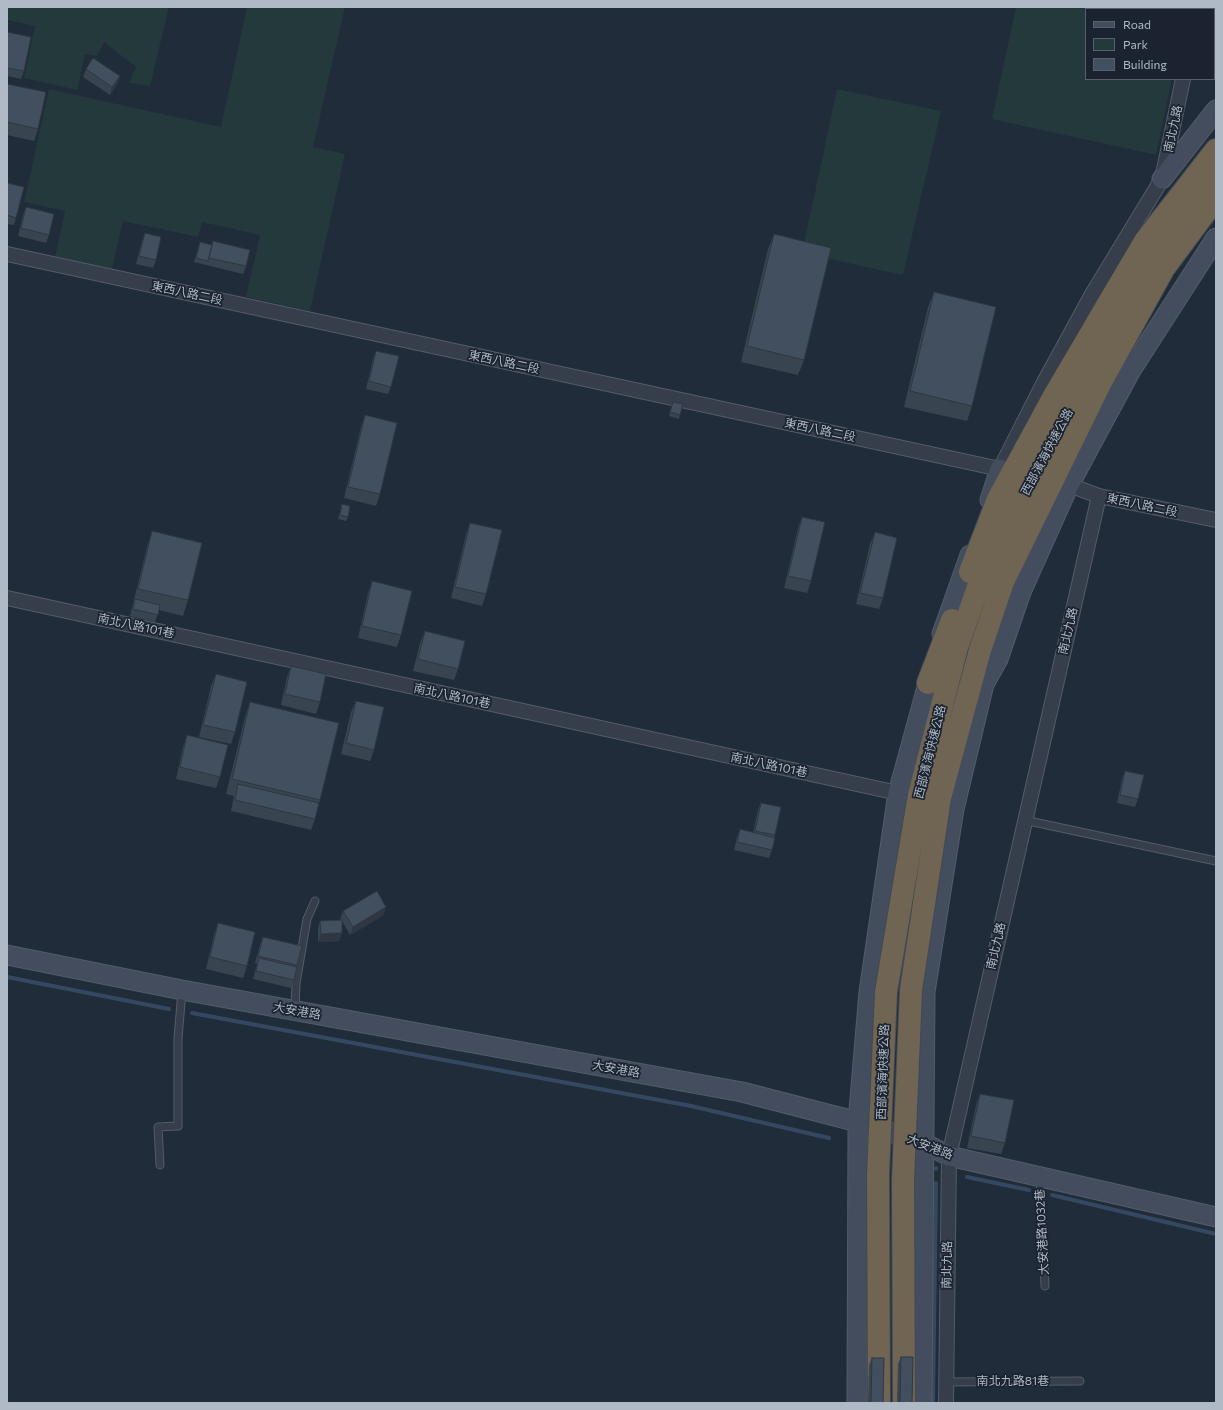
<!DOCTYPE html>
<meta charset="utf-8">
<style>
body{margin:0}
#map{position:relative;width:1223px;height:1410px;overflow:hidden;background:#212c3a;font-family:Commissioner,sans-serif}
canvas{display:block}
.frame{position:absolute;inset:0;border:8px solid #b0b9c6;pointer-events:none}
.legend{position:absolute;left:1085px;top:8px;width:130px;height:72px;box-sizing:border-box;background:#1a232f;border:1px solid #565f6b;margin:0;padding:5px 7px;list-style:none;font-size:12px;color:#b0b9c6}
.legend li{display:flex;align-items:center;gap:8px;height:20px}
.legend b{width:20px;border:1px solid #565f6b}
</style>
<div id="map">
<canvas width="1223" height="1410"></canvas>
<div class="frame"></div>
<ul class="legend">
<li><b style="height:5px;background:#434d5d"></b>Road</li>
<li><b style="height:11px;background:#23393b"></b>Park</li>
<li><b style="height:11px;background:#424f5e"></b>Building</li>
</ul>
</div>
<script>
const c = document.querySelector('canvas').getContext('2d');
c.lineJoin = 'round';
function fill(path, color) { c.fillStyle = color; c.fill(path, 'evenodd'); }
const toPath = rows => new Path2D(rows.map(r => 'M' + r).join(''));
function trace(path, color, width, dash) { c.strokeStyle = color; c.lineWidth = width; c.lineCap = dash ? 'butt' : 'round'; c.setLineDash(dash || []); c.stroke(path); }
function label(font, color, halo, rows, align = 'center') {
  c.font = font + ' Commissioner,"Noto Sans TC",sans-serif'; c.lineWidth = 3.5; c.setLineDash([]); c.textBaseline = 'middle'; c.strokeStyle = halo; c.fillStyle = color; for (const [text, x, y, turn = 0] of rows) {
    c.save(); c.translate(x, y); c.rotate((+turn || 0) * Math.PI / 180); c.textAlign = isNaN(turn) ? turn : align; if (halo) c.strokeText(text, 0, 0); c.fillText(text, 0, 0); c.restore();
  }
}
const green = toPath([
 [7,7,169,7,150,86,129,83,136,67,104,42,97,56,85,54,77,90,24,78,35,26,7,20],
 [247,7,345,7,313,147,345,154,310,311,246,297,260,235,202,222,198,237,123,221,112,269,55,257,65,211,24,202,49,89,221,127],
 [1016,7,1188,7,1188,9,1086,9,1086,79,1172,79,1156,155,992,119],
 [837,89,941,111,903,275,802,253]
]);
const stream = toPath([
 [7,977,169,1009],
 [192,1013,691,1106,829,1138],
 [936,1169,936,1168],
 [967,1177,1029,1190],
 [1052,1195,1216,1234],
 [933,1403,936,1183]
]);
const lane = toPath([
 [1024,820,1216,861],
 [295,1010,296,983,307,919,315,901],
 [160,1165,158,1127,178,1126,178,1038,182,991],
 [1040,1178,1045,1286],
 [945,1382,1080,1381]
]);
const street = toPath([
 [1198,9,1199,7],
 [7,254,1000,469,1043,384,1091,296,1162,179,1183,79],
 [1069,485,1099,496,1216,520],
 [7,598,898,793],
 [946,1403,949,1156,1099,496]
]);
const secondary = toPath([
 [1162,179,1216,110],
 [990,500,1000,469],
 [942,634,970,555],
 [7,955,182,990,742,1092,858,1122,924,1143,949,1156,1216,1217],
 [857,1403,858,1122,869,992,898,793,932,669],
 [922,1403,925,992,954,809,984,684,998,659,1021,592,1069,485,1131,370,1216,238]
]);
const highway = toPath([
 [970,572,998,499,1055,394,1145,241,1216,150],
 [928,683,952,620],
 [919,795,957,647,983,573,1133,289,1216,167],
 [940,798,980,650,1003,582,1101,382,1164,268,1216,198]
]);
const highwayBridge = toPath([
 [879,1403,878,1175,886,992,919,795],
 [904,1403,903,1180,911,990,940,798]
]);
const wall = toPath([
 [7,32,24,71,21,79,7,76],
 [86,69,120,76,117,84,110,95,83,77],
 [7,84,38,129,34,141,7,135],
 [7,183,16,218,14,225,7,224],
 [26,207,49,235,46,243,18,236,23,215],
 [145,233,156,260,153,268,136,264,142,241],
 [774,234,804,360,798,375,741,362,768,249],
 [213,241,246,266,243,274,194,262,200,242,212,245],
 [934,292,972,406,967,421,904,407,928,307],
 [376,351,391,387,388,394,366,389,373,359],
 [673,402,680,415,679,419,669,416],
 [365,415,380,494,376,506,344,498,361,427],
 [342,504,348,517,346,521,338,519],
 [802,517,811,581,807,593,784,588,798,528],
 [470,523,486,594,482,606,451,598,466,534],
 [152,531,188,600,183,616,159,610,155,622,130,616,147,547],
 [875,532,883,598,879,609,856,604,870,544],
 [372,581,401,635,397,647,358,638,368,593],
 [425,631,458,669,454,680,413,671,420,643],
 [291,666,320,702,316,714,281,705,287,677],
 [216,674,235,732,231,744,199,737,211,686],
 [356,701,374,750,370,761,341,754,351,712],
 [250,702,320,800,315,819,311,830,231,811,234,796,226,794,245,717],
 [187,735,220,777,216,788,176,779,183,747],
 [1125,771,1138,799,1135,807,1117,803,1122,779],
 [761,803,775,835,772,850,769,858,734,850,737,837,740,829,753,833,758,810],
 [343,911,384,915,350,935,342,921,342,933,339,941,318,942,318,928,320,921,341,920,340,919],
 [218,923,247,966,243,978,206,969,214,935],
 [263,937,297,965,294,980,291,988,253,979,257,964,255,963,260,945],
 [980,1094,1005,1143,1001,1154,967,1148,976,1105],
 [901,1357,912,1403,897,1403,898,1364],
 [872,1358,883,1403,868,1403,869,1365]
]);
const shadedWall = toPath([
 [120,76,117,84,110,95,112,87],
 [386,907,384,915,350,935,353,927],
 [342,933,339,941,318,942,321,934]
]);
const building = toPath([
 [7,32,31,37,24,71,7,68,7,32],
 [93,58,120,76,112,87,86,69,93,58],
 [7,84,46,92,38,129,7,122,7,84],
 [7,183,24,187,16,218,7,215,7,183],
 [26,207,54,214,49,235,21,228,26,207],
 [145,233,161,237,156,260,139,256,145,233],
 [774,234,831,248,804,360,747,346,774,234],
 [213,241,250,250,246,266,209,258,213,241],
 [200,242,212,245,208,261,196,258,200,242],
 [934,292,996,307,972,406,910,391,934,292],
 [376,351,399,356,391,387,369,381,376,351],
 [673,402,683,404,680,415,670,412,673,402],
 [365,415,397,423,380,494,348,487,365,415],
 [342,504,350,506,348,517,340,515,342,504],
 [802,517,825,522,811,581,788,576,802,517],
 [470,523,502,530,486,594,455,587,470,523],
 [152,531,202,543,188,600,138,589,152,531],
 [875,532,897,538,883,598,860,593,875,532],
 [372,581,412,591,401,635,362,626,372,581],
 [135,599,160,605,158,615,133,609,135,599],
 [425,631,465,641,458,669,418,659,425,631],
 [291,666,326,674,320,702,285,694,291,666],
 [216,674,247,682,235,732,203,725,216,674],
 [356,701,384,707,374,750,346,743,356,701],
 [250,702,339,723,320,800,232,779,250,702],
 [187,735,228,745,220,777,180,767,187,735],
 [1125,771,1144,775,1138,799,1120,795,1125,771],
 [238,784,319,803,315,819,235,800,238,784],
 [761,803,781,807,775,835,755,831,761,803],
 [740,829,775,838,772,850,737,842,740,829],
 [377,891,386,907,353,927,343,911,377,891],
 [342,920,342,933,321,934,320,921,342,920],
 [218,923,255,932,247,966,210,957,218,923],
 [263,937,302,946,297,965,258,956,263,937],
 [259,958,297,967,294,980,256,971,259,958],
 [980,1094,1014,1100,1005,1143,971,1136,980,1094],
 [901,1357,913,1357,912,1403,900,1403,901,1357],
 [872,1358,884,1358,883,1403,871,1403,872,1358]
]);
const streetNames = [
 ["南北九路",1173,129,-78],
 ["東西八路二段",187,293,12],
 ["東西八路二段",504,362,12],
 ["東西八路二段",820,430,12],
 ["西部濱海快速公路",1047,452,-62],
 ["東西八路二段",1142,505,12],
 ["南北八路101巷",136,626,12],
 ["南北九路",1068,631,-77],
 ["南北八路101巷",452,696,12],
 ["西部濱海快速公路",930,752,-76],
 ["南北八路101巷",769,765,12],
 ["南北九路",996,946,-77],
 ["大安港路",297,1011,10],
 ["大安港路",616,1069,10],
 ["西部濱海快速公路",883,1072,-88],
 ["大安港路",930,1147,21],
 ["大安港路1032巷",1042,1232,-93],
 ["南北九路",947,1265,-89],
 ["南北九路81巷",1013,1381]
];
fill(green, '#23393b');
trace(stream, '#354861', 4);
trace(lane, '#535c68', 9);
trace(street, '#535c68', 16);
trace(secondary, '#535c68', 21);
trace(highway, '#404955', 24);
trace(lane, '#353e4a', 7);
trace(street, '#353e4a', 14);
trace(secondary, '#434d5d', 19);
trace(highway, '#706452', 22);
trace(highwayBridge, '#404955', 24, []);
trace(highwayBridge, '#706452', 22);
fill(wall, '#394451');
fill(shadedWall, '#2e3742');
fill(building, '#424f5e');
trace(building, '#2e3742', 1);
label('12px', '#b0b9c6', '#1a232f', streetNames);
</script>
